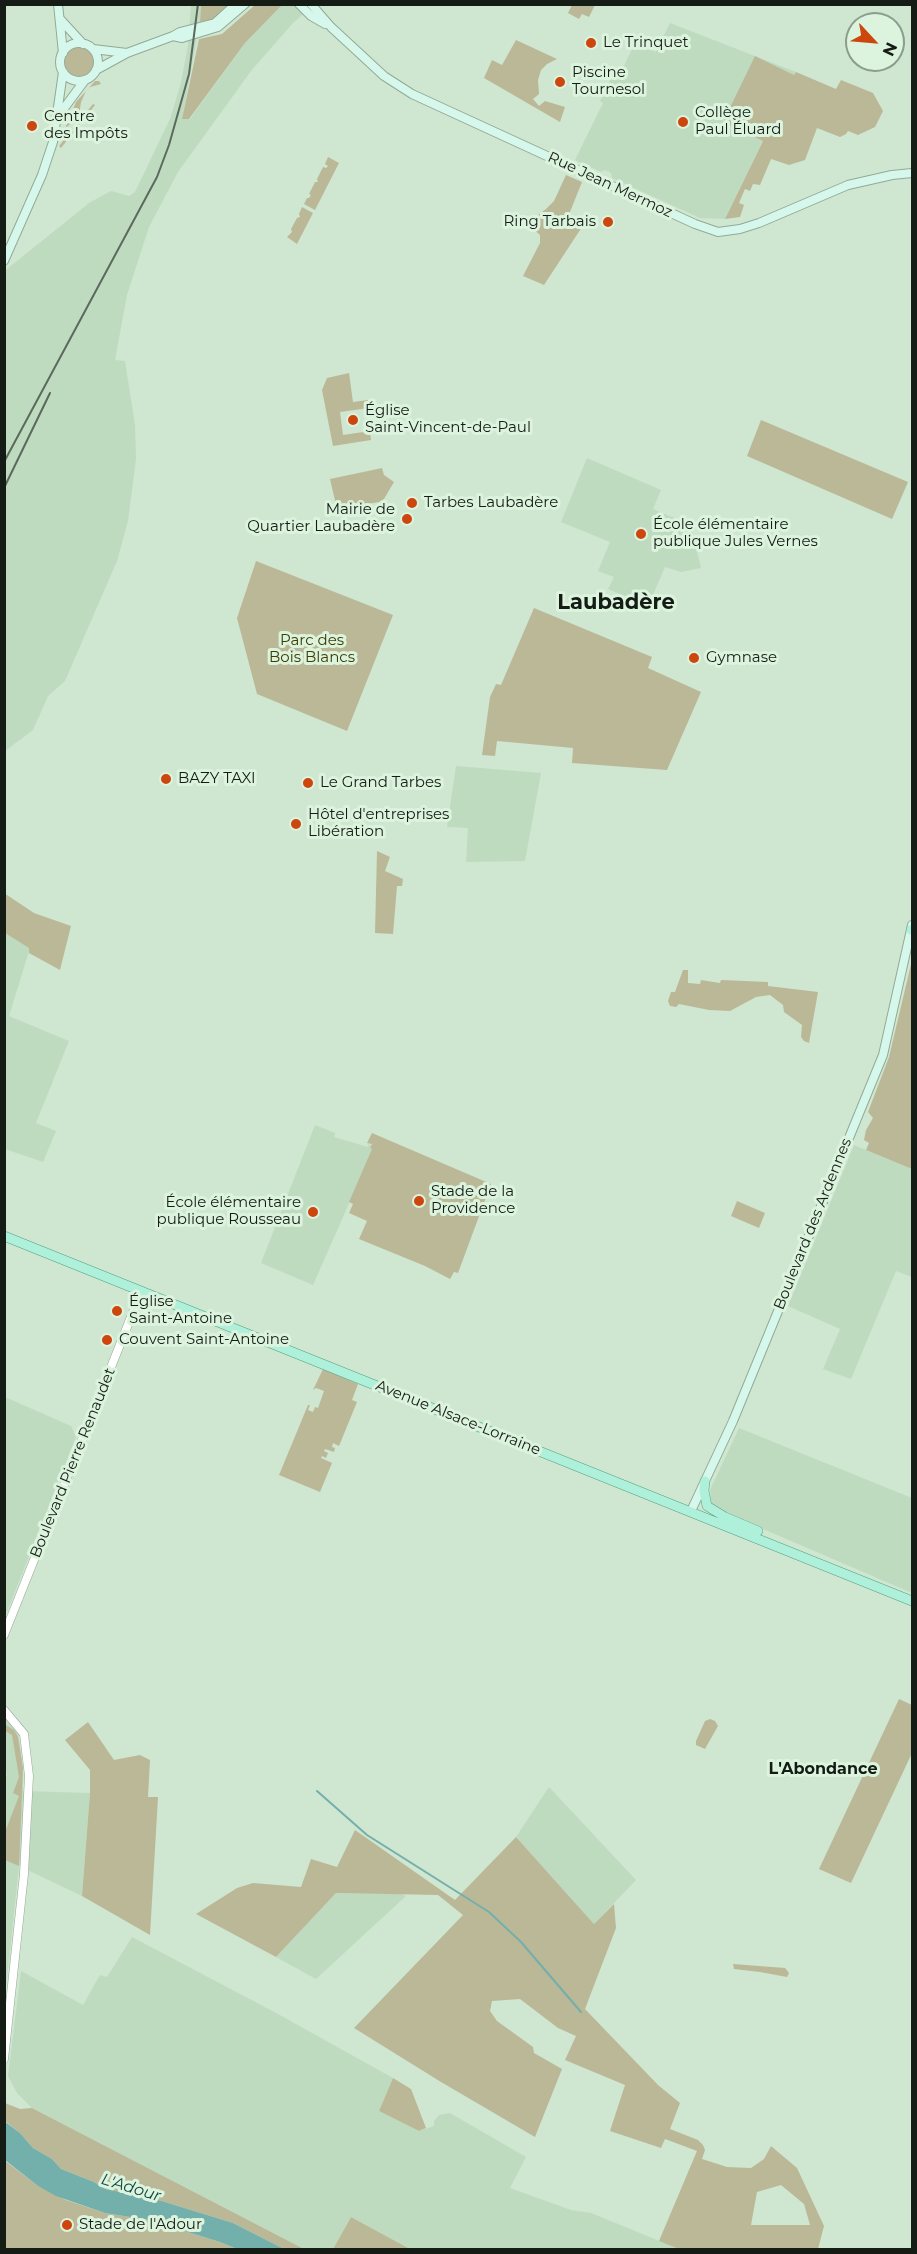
<!DOCTYPE html>
<meta charset="utf-8">
<style>
body{margin:0}
#map{position:relative;width:917px;height:2254px;overflow:hidden;background:#cfe6d0;font-family:Montserrat,sans-serif}
canvas{display:block}
.frame{position:absolute;inset:0;border:6px solid #141c15;pointer-events:none}
.north{position:absolute;left:845px;top:12px;width:60px;height:60px;box-sizing:border-box;background:#dcf3dd;border:2px solid #8c9d8d;border-radius:50%;rotate:116deg;font-size:16px;font-weight:700;line-height:24px;text-align:center;color:#141c15}
.north::after{content:'';display:block;margin:auto;width:21px;height:27px;background:#cc460e;clip-path:polygon(50% 0,100% 100%,50% 72%,0 100%)}
</style>
<div id="map">
<canvas width="917" height="2254"></canvas>
<div class="frame"></div>
<div class="north">N</div>
</div>
<script>
const c = document.querySelector('canvas').getContext('2d');
c.lineJoin = 'round';
function fill(path, color) { c.fillStyle = color; c.fill(path, 'evenodd'); }
const toPath = rows => new Path2D(rows.map(r => 'M' + r).join(''));
function trace(path, color, width, dash) { c.strokeStyle = color; c.lineWidth = width; c.lineCap = dash ? 'butt' : 'round'; c.setLineDash(dash || []); c.stroke(path); }
function label(font, color, halo, rows, align = 'center') {
  c.font = font + ' Montserrat,sans-serif'; c.lineWidth = 6; c.setLineDash([]); c.textBaseline = 'middle'; c.strokeStyle = halo; c.fillStyle = color; for (const [text, x, y, turn = 0] of rows) {
    c.save(); c.translate(x, y); c.rotate((+turn || 0) * Math.PI / 180); c.textAlign = isNaN(turn) ? turn : align; if (halo) c.strokeText(text, 0, 0); c.fillText(text, 0, 0); c.restore();
  }
}
const built = toPath([
 [191,5,201,5,200,22,182,119,190,119,245,43,282,5,314,5,293,23,251,71,178,172,149,227,127,295,115,360,125,361,135,425,136,459,128,521,117,561,65,681,48,696,33,730,5,751,4,273,7,269,89,203,111,191,129,196,135,192,170,119,181,83,188,45],
 [670,23,796,72,725,219,700,218,612,178,611,173,605,170,601,172,575,160,603,103,600,101,610,80,618,78,635,43,656,52],
 [587,458,661,490,653,509,691,525,701,568,681,572,665,567,648,606,608,589,614,577,598,571,610,542,561,522],
 [456,766,541,773,525,861,466,862,468,828,447,827],
 [5,933,30,948,9,1016,69,1041,36,1123,56,1131,43,1162,5,1149],
 [315,1125,335,1133,334,1137,368,1147,369,1143,373,1149,313,1285,261,1263],
 [854,1145,912,1169,912,1277,896,1271,851,1379,823,1369,840,1329,788,1306],
 [5,1397,71,1426,76,1437,5,1617],
 [739,1428,912,1498,912,1593,719,1510,711,1504,710,1490],
 [5,1709,18,1732,23,1768,23,1791,90,1793,82,1896,19,1866,5,1996,4,1784,7,1775,4,1758],
 [549,1787,636,1880,594,1924,516,1837],
 [336,1893,402,1894,406,1896,316,1979,276,1957],
 [132,1937,278,2014,393,2078,379,2111,419,2131,434,2126,434,2121,439,2115,450,2113,526,2157,510,2188,571,2210,591,2213,679,2249,410,2249,351,2217,333,2249,304,2249,32,2108,17,2093,8,2076,21,1971,83,2005,100,1975,107,1977]
]);
const green = toPath([
 [201,5,228,5,214,19,200,22],
 [255,5,282,5,245,43,189,119,182,119,199,39,222,34],
 [572,5,572,4,595,5,589,17,582,14,579,19,568,13],
 [516,40,557,59,547,64,541,70,538,80,539,94,533,99,539,106,545,101,565,107,560,122,484,78,492,60,502,65],
 '64 62a15 15 0 1 1 30 0a15 15 0 1 1-30 0Z',
 [755,56,794,75,796,72,836,89,841,80,873,93,883,111,875,127,858,135,848,131,846,134,840,137,817,128,805,160,789,165,771,159,760,185,753,184,750,191,745,189,739,203,744,205,740,217,725,219,763,141,723,122],
 [95,81,99,81,101,84,90,87,86,91,81,102,79,115,65,129,76,102],
 [93,104,95,105,61,148,59,146],
 [328,157,339,163,315,210,304,204,307,198,309,198,311,195,309,194,315,182,318,182,317,179,323,167,326,168,328,166,325,164],
 [566,175,582,182,570,212,571,215,581,220,582,227,544,285,523,276,540,243,540,235,523,220,538,215,546,209,554,201],
 [302,207,313,213,297,244,287,237,292,232,291,229,297,218,300,217,299,214],
 [349,373,353,402,368,400,369,408,340,412,343,435,370,431,371,440,333,446,322,390,327,378],
 [761,420,908,482,892,519,747,456],
 [382,468,384,475,394,482,384,499,379,502,337,509,330,479],
 [256,561,393,615,347,731,257,694,237,618],
 [534,608,652,657,648,668,701,692,667,770,572,763,573,748,497,741,495,756,482,755,490,697,496,684,501,685],
 [377,851,390,857,385,871,403,879,402,886,397,886,393,934,375,933],
 [4,893,34,913,71,926,60,970,29,953,29,948,5,933],
 [912,960,912,1169,866,1150,869,1143,864,1140,866,1130,873,1118,868,1112,889,1057],
 [683,970,688,970,688,983,700,984,701,980,720,983,721,980,768,982,768,986,818,992,809,1043,804,1041,801,1037,802,1025,784,1012,783,1005,770,995,756,997,730,1011,709,1010,679,1004,676,1007,670,1006,668,1001,671,992,675,992],
 [372,1133,491,1184,458,1273,454,1272,450,1279,425,1266,359,1239,367,1221,349,1213,353,1204,349,1202,372,1149,370,1148,372,1144,367,1143],
 [737,1201,765,1213,759,1228,731,1216],
 [323,1369,358,1384,352,1400,357,1402,339,1446,333,1443,332,1447,335,1448,334,1452,325,1449,324,1451,328,1453,326,1458,322,1456,321,1458,332,1463,320,1492,279,1475,308,1405,310,1405,308,1410,313,1412,315,1407,318,1408,324,1391,316,1388,313,1390],
 [899,1699,912,1705,912,1753,851,1883,819,1869],
 [710,1719,715,1721,718,1726,705,1749,696,1745,696,1741,705,1721],
 [88,1722,114,1760,140,1755,150,1760,148,1797,158,1797,150,1935,82,1896,90,1793,90,1770,65,1740],
 [4,1724,14,1730,18,1737,23,1768,19,1866,5,1860,5,1832,19,1796,13,1793,19,1777,12,1735,5,1731],
 [355,1830,455,1900,516,1837,594,1924,614,1904,616,1928,585,2009,658,2085,680,2103,670,2129,698,2140,703,2145,705,2150,702,2159,727,2167,751,2168,764,2159,771,2146,797,2168,824,2226,818,2249,679,2249,659,2241,697,2151,665,2139,661,2148,610,2131,625,2085,565,2060,576,2036,558,2028,520,1999,492,2001,490,2011,497,2021,533,2047,534,2053,562,2069,535,2137,441,2082,354,2028,463,1915,438,1895,336,1893,276,1957,196,1914,237,1888,253,1883,301,1887,311,1859,337,1867],
 [781,2185,804,2204,810,2225,751,2225,757,2192],
 [733,1964,785,1968,789,1973,787,1977,760,1972,734,1969],
 [393,2078,411,2089,426,2128,419,2131,379,2111],
 [5,2103,20,2109,32,2108,304,2249,284,2249,233,2223,152,2198,105,2189,94,2182,61,2169,52,2159,33,2148,20,2133,5,2121],
 [4,2160,38,2186,66,2200,105,2213,149,2220,220,2242,237,2249,5,2249],
 [351,2217,410,2249,333,2249]
]);
const water = toPath([
 [4,2121,20,2133,33,2148,52,2159,61,2169,94,2182,105,2189,152,2198,233,2223,284,2249,237,2249,220,2242,149,2220,105,2213,56,2196,38,2186,5,2160]
]);
const stream = toPath([
 [317,1791,367,1835,489,1912,521,1942,581,2012]
]);
const tertiary = toPath([
 [4,1635,141,1292],
 [4,1710,24,1734,29,1776,24,1874,4,2059]
]);
const secondary = toPath([
 [58,4,63,53],
 [299,4,311,16,325,24],
 [311,4,331,27,384,76,412,94,695,224,718,232,740,229,759,223,848,185,892,175,912,173],
 [60,19,83,44],
 [173,36,182,38,218,27,245,4],
 '60 62a19 19 0 1 1 38 0a19 19 0 1 1-38 0Z',
 [93,49,127,53],
 [96,70,127,53,173,36,180,32,215,23,236,4],
 [59,115,85,80],
 [4,261,42,175,53,142,63,72],
 [691,1511,733,1421,883,1055,912,925]
]);
const primary = toPath([
 [911,930,912,930],
 [4,1236,912,1601],
 [705,1481,704,1491,707,1506,725,1517,758,1531]
]);
const rail = toPath([
 [4,462,157,177,169,145,189,74,198,4],
 [4,488,50,393]
]);
const markers = [
 [591,43,6,"#cc460e"],
 [560,82,6,"#cc460e"],
 [683,122,6,"#cc460e"],
 [32,126,6,"#cc460e"],
 [608,222,6,"#cc460e"],
 [353,420,6,"#cc460e"],
 [412,503,6,"#cc460e"],
 [407,519,6,"#cc460e"],
 [641,534,6,"#cc460e"],
 [694,658,6,"#cc460e"],
 [166,779,6,"#cc460e"],
 [308,783,6,"#cc460e"],
 [296,824,6,"#cc460e"],
 [419,1201,6,"#cc460e"],
 [313,1212,6,"#cc460e"],
 [117,1311,6,"#cc460e"],
 [107,1340,6,"#cc460e"],
 [67,2225,6,"#cc460e"]
];
const poiNames = [
 ["Le Trinquet",603,43],
 ["Piscine",572,73],
 ["Tournesol",572,90],
 ["Collège",695,113],
 ["Paul Éluard",695,130],
 ["Centre",44,117],
 ["des Impôts",44,134],
 ["Ring Tarbais",596,222,"right"],
 ["Église",365,411],
 ["Saint-Vincent-de-Paul",365,428],
 ["Tarbes Laubadère",424,503],
 ["Mairie de",395,510,"right"],
 ["Quartier Laubadère",395,527,"right"],
 ["École élémentaire",653,525],
 ["publique Jules Vernes",653,542],
 ["Gymnase",706,658],
 ["BAZY TAXI",178,779],
 ["Le Grand Tarbes",320,783],
 ["Hôtel d'entreprises",308,815],
 ["Libération",308,832],
 ["Stade de la",431,1192],
 ["Providence",431,1209],
 ["École élémentaire",301,1203,"right"],
 ["publique Rousseau",301,1220,"right"],
 ["Église",129,1302],
 ["Saint-Antoine",129,1319],
 ["Couvent Saint-Antoine",119,1340],
 ["Stade de l'Adour",79,2225]
];
const streetNames = [
 ["Rue Jean Mermoz",610,185,25],
 ["Boulevard des Ardennes",813,1224,-68],
 ["Avenue Alsace-Lorraine",458,1418,22],
 ["Boulevard Pierre Renaudet",73,1463,-68]
];
const parkNames = [
 ["Parc des",312,641],
 ["Bois Blancs",312,658]
];
const neighbourhoodNames = [
 ["L'Abondance",823,1769]
];
const waterNames = [
 ["L'Adour",131,2188,17]
];
const districtNames = [
 ["Laubadère",616,603]
];
fill(built, '#bedbc0');
fill(green, '#bbb898');
fill(water, '#73afab');
trace(stream, '#73afab', 2);
trace(tertiary, '#94a995', 9);
trace(secondary, '#94a995', 10);
trace(primary, '#559f85', 10);
trace(tertiary, '#fff', 8);
trace(secondary, '#d6f8ec', 8);
trace(primary, '#aef0da', 9);
trace(rail, '#5c695d', 2);
for (const [x, y, r, color] of markers) { const dot = new Path2D(); dot.arc(x, y, r, 0, 2 * Math.PI); c.fillStyle = color; c.fill(dot); trace(dot, '#dcf3dd', 2); }
label('15px', '#141c15', '#dcf3dd', poiNames, 'left');
label('15px', '#141c15', '#dcf3dd', streetNames);
label('15px', '#403b00', '#dcf3dd', parkNames);
label('bold 16px', '#141c15', '#dcf3dd', neighbourhoodNames);
label('italic 16px', '#104744', '#dcf3dd', waterNames);
label('bold 21px', '#141c15', '#dcf3dd', districtNames);
</script>
